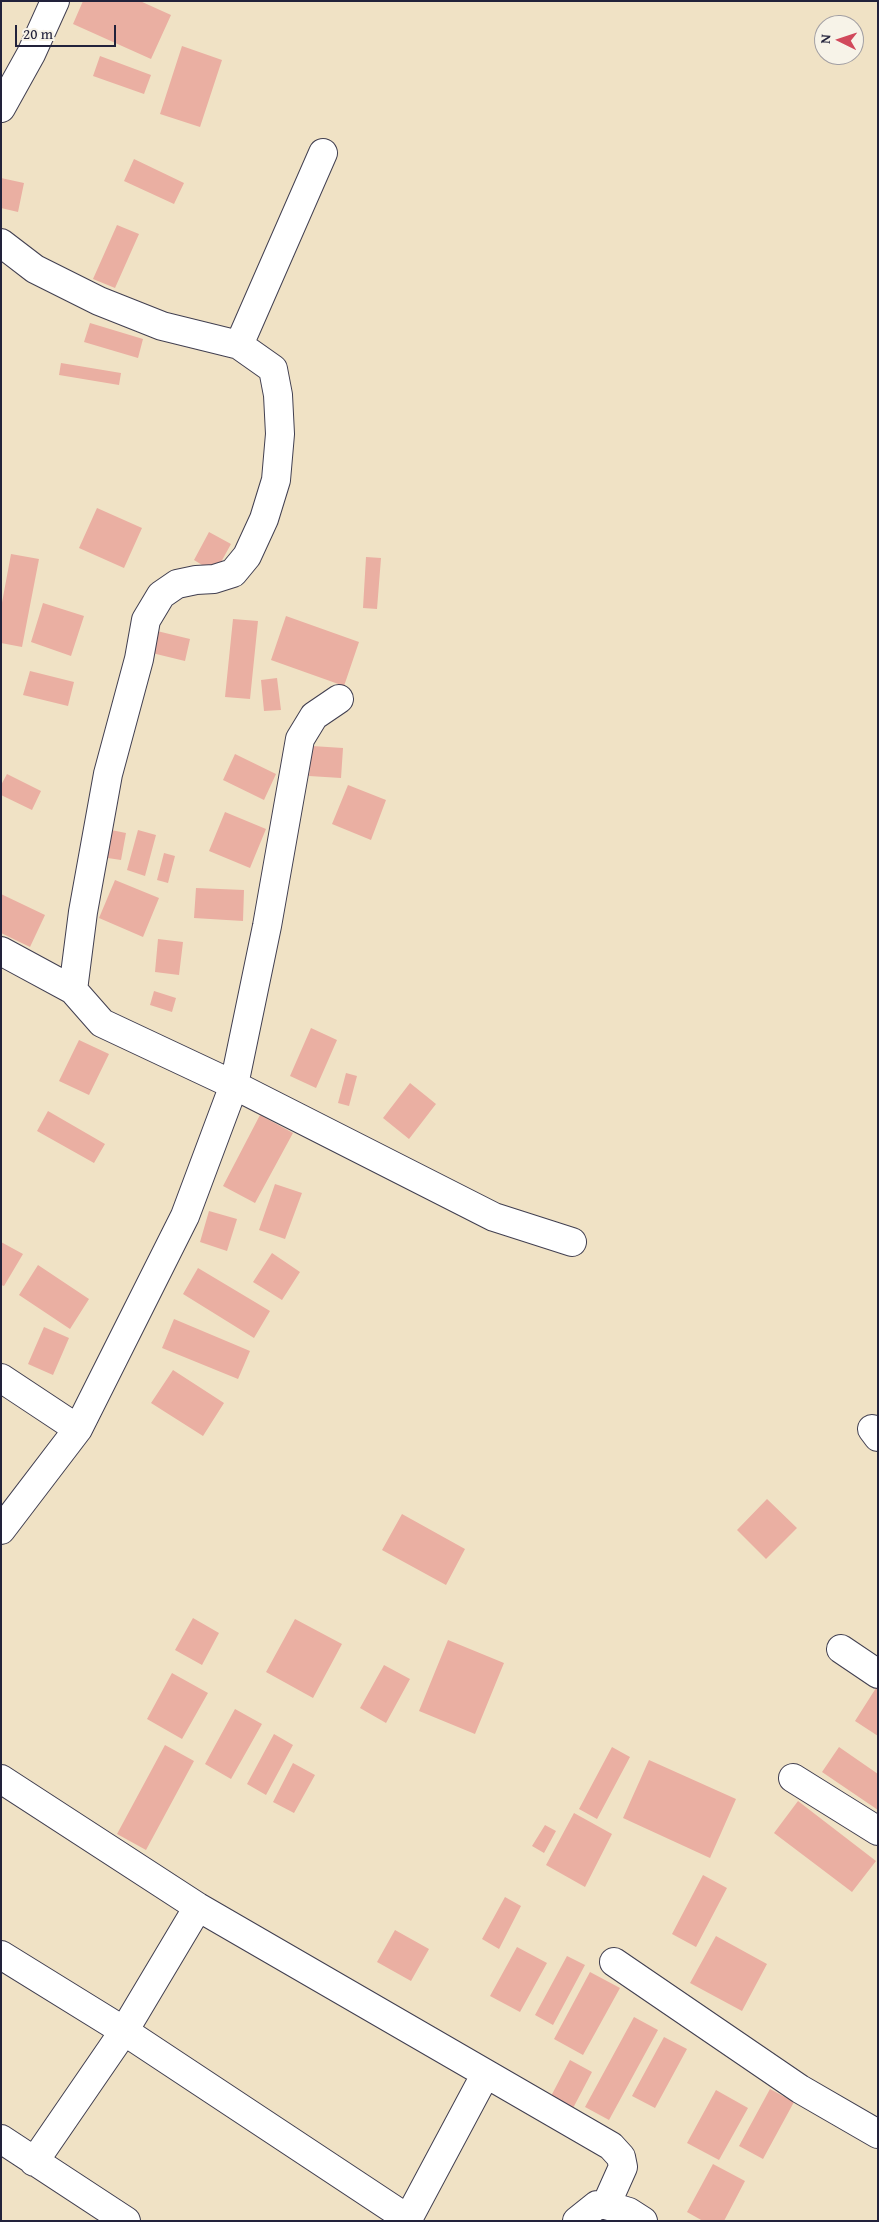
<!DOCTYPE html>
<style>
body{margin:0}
#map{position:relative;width:879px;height:2222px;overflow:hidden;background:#f0e2c5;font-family:"Gentium Book Plus",serif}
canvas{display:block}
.frame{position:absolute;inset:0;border:2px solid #22223b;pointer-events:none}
.north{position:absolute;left:814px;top:15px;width:50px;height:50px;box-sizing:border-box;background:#f7f3e8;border:1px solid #a29fa3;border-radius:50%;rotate:274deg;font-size:14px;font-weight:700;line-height:20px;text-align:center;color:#22223b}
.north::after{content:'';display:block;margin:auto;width:18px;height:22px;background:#d1495b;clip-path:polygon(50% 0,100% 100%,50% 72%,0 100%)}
.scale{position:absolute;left:15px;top:25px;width:101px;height:22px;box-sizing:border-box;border:2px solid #22223b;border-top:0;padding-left:6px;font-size:15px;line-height:18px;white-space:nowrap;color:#22223b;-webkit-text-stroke:4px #f7f3e8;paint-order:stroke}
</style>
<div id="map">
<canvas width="879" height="2222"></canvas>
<div class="frame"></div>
<div class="north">N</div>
<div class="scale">20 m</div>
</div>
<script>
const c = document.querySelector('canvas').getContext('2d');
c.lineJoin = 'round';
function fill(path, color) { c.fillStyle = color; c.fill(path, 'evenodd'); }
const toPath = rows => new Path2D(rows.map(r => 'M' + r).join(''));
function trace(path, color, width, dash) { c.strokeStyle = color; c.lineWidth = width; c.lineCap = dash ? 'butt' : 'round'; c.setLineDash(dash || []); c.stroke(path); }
const building = toPath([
 [83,1,140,1,171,15,151,59,73,24],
 [182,46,222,60,200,127,160,114],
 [100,56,151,75,144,94,93,76],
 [134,159,184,183,174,204,124,181],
 [1,178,24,183,18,212,1,208],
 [117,225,139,234,115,288,93,279],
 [90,323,143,339,138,358,84,342],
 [61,363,121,373,119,385,59,375],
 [97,508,142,528,124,568,79,548],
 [209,532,231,544,215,573,194,560],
 [11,554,39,559,22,647,1,643,1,608],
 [366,557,381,558,377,609,363,608],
 [43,603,84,616,71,656,31,642],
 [286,616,359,642,344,686,271,660],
 [233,619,258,621,250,699,225,697],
 [157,631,190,639,185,661,152,653],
 [30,671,74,682,68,706,23,695],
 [277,678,281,710,264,711,261,680],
 [312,746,343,748,341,778,309,776],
 [235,754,276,774,264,800,223,780],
 [7,774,41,791,32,810,1,795,1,785],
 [348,785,386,800,371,840,332,824],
 [225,812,266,829,250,868,209,851],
 [106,829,126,833,121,860,101,857],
 [138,830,156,835,145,876,127,870],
 [164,853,175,856,168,883,157,880],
 [115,880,159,898,143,937,99,918],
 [196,888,244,890,243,921,194,918],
 [1,894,45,915,30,947,1,933],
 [158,939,183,942,179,975,155,972],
 [154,991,176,998,172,1012,150,1005],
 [311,1028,337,1040,316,1088,290,1076],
 [79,1040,109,1054,89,1095,59,1081],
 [346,1073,357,1076,349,1106,338,1103],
 [410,1083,436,1104,409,1139,383,1118],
 [48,1111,105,1144,94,1163,37,1131],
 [260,1115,293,1133,255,1203,223,1186],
 [275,1184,302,1193,285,1239,259,1230],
 [209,1211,237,1219,227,1251,200,1242],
 [1,1242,23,1254,4,1286,1,1285],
 [272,1253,300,1272,282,1300,253,1282],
 [38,1265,89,1299,70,1329,19,1295],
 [198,1268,270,1311,254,1338,183,1294],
 [174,1319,250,1351,238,1379,162,1348],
 [44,1327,69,1338,53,1375,28,1364],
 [173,1370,224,1403,203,1436,151,1403],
 [767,1499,797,1528,766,1559,737,1530],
 [402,1514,465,1549,446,1585,382,1550],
 [193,1618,219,1633,202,1665,175,1650],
 [295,1619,342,1644,313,1698,266,1672],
 [448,1640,504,1663,475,1734,419,1711],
 [384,1665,410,1679,386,1723,360,1708],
 [172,1673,208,1693,182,1739,147,1719],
 [876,1688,878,1689,878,1736,855,1721],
 [235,1709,262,1724,231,1779,205,1764],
 [274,1734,293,1745,266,1795,247,1784],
 [165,1745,194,1761,146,1850,117,1834],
 [612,1747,630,1757,597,1819,579,1809],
 [839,1747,878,1774,878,1810,822,1772],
 [649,1760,736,1799,710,1858,623,1818],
 [293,1763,315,1775,294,1813,273,1802],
 [798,1801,876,1861,852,1892,774,1833],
 [574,1813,612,1834,585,1887,546,1865],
 [545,1825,556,1831,544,1853,532,1846],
 [703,1875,727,1888,696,1947,672,1934],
 [505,1897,521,1906,499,1949,482,1939],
 [395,1930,429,1949,411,1981,377,1962],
 [716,1936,767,1964,742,2011,690,1983],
 [517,1947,547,1963,520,2012,490,1996],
 [567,1956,585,1965,553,2025,535,2015],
 [590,1972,620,1988,583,2055,554,2039],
 [634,2017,658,2030,609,2120,585,2107],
 [664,2037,687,2049,655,2108,632,2096],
 [570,2060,592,2072,572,2110,550,2098],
 [770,2089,794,2102,763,2159,739,2146],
 [716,2090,748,2108,719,2160,687,2143],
 [713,2164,745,2181,724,2221,703,2221,687,2212]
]);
const minor = toPath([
 [1,108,31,54,55,1],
 [323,153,239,345,273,369,278,395,280,434,276,480,264,519,247,556,233,573,214,579,196,580,177,584,161,595,146,620,139,659,108,774,83,912,73,990,102,1023,234,1085,494,1217,572,1242],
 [1,243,35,269,99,301,162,326,239,345],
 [1,951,73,990],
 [1,1378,78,1429],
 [872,1429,878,1437],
 [1,1530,78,1429,185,1216,234,1085,267,926,300,739,314,716,339,699],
 [841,1649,878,1674],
 [793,1778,878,1831],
 [1,1779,198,1907,611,2146,621,2157,623,2167,606,2205],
 [1,1955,124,2031,408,2219],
 [614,1962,800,2089,878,2134],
 [1,2139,126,2221],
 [34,2162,124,2031,198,1907],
 [407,2221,485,2075],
 [577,2221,597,2205,606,2205,629,2212,643,2221]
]);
fill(building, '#eaafa2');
trace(minor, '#413f50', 30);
trace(minor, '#fff', 28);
</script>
